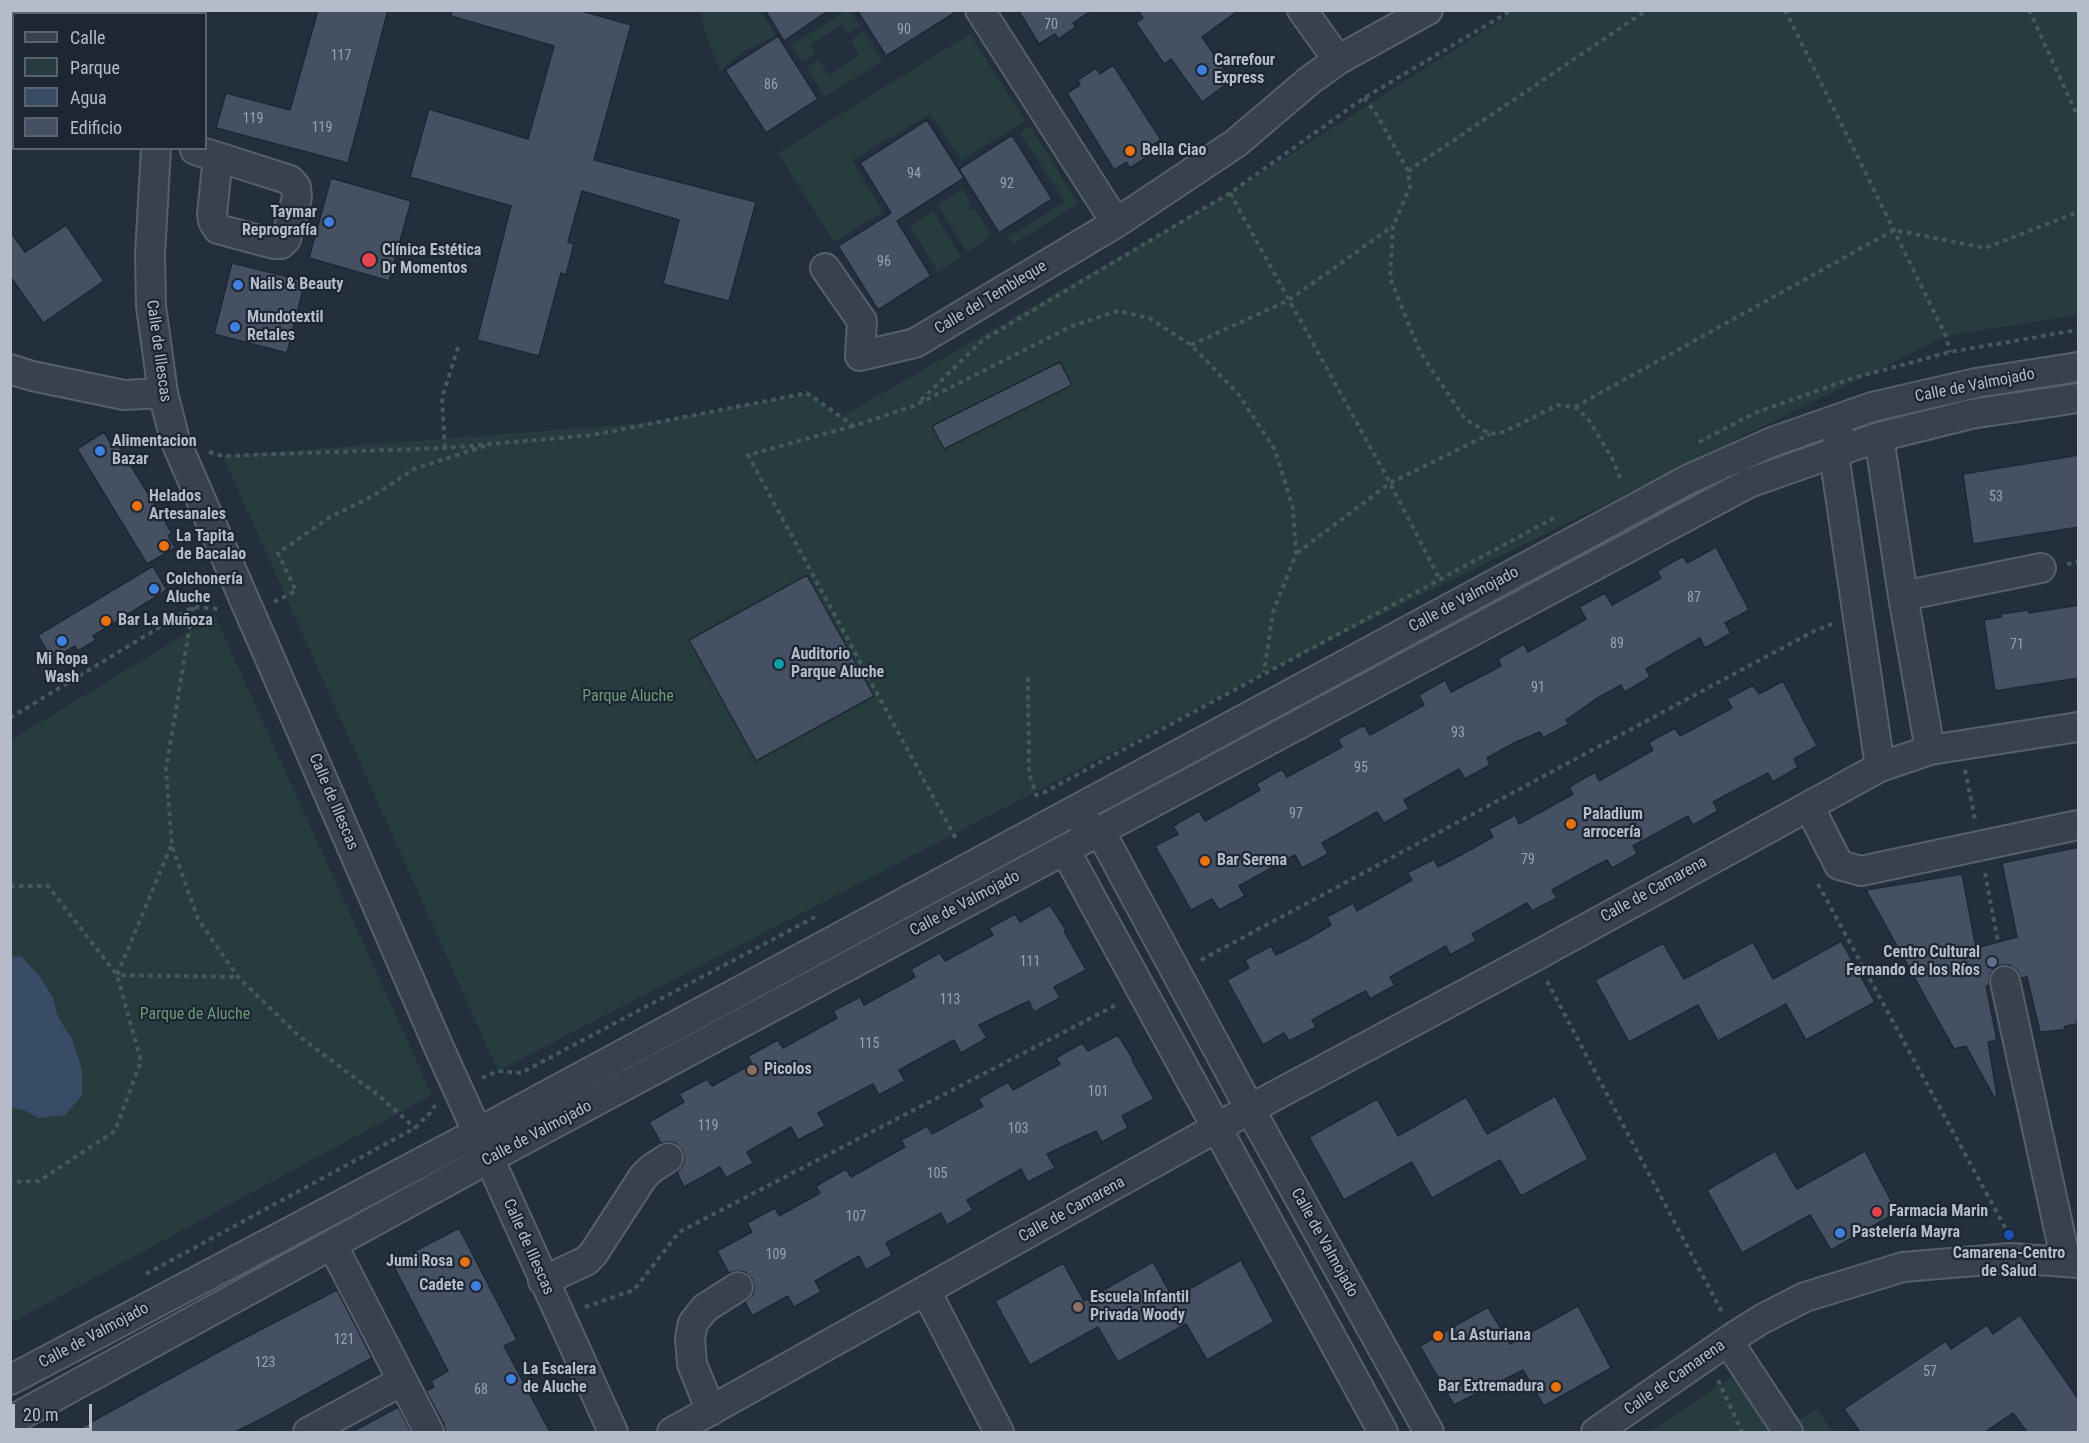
<!DOCTYPE html>
<meta charset="utf-8">
<style>
body{margin:0}
#map{position:relative;width:2089px;height:1443px;overflow:hidden;background:#242f3e;font-family:"Roboto Condensed",sans-serif}
canvas{display:block}
.frame{position:absolute;inset:0;border:12px solid #b4bcc9;pointer-events:none}
.legend{position:absolute;left:12px;top:12px;width:195px;height:138px;box-sizing:border-box;background:#1d2633;border:2px solid #59626f;margin:0;padding:8px 10px;list-style:none;font-size:18px;color:#b4bcc9}
.legend li{display:flex;align-items:center;gap:12px;height:30px}
.legend b{width:30px;border:2px solid #59626f}
.scale{position:absolute;left:12px;top:1404px;width:80px;height:27px;box-sizing:border-box;border:3px solid #b4bcc9;border-top:0;padding-left:8px;font-size:18px;line-height:21px;white-space:nowrap;color:#b4bcc9;-webkit-text-stroke:4px #1d2633;paint-order:stroke}
</style>
<div id="map">
<canvas width="2089" height="1443"></canvas>
<div class="frame"></div>
<ul class="legend">
<li><b style="height:8px;background:#38414e"></b>Calle</li>
<li><b style="height:16px;background:#263c3f"></b>Parque</li>
<li><b style="height:16px;background:#394c67"></b>Agua</li>
<li><b style="height:16px;background:#455162"></b>Edificio</li>
</ul>
<div class="scale">20 m</div>
</div>
<script>
const c = document.querySelector('canvas').getContext('2d');
c.lineJoin = 'round';
function fill(path, color) { c.fillStyle = color; c.fill(path, 'evenodd'); }
const toPath = rows => new Path2D(rows.map(r => 'M' + r).join(''));
function trace(path, color, width, dash) { c.strokeStyle = color; c.lineWidth = width; c.lineCap = dash ? 'butt' : 'round'; c.setLineDash(dash || []); c.stroke(path); }
function label(font, color, halo, rows, align = 'center') {
  c.font = font + ' "Roboto Condensed",sans-serif'; c.lineWidth = 4.5; c.setLineDash([]); c.textBaseline = 'middle'; c.strokeStyle = halo; c.fillStyle = color; for (const [text, x, y, turn = 0] of rows) {
    c.save(); c.translate(x, y); c.rotate((+turn || 0) * Math.PI / 180); c.textAlign = isNaN(turn) ? turn : align; if (halo) c.strokeText(text, 0, 0); c.fillText(text, 0, 0); c.restore();
  }
}
const green = toPath([
 [701,11,761,11,776,36,743,52,720,71,704,30],
 [846,11,850,11,860,26,847,34,842,25,810,45,816,54,802,62,791,45],
 [1515,11,2078,11,2078,315,1946,336,1264,673,498,1071,223,456,657,422,807,393,841,417,1230,193],
 [864,31,882,61,825,97,807,68,819,60,829,75,859,56,851,40],
 [970,34,1025,121,962,160,930,114,852,160,883,212,834,242,778,153],
 [1030,126,1078,204,1013,244,1008,237,1065,202,1020,133],
 [963,189,971,204,967,207,971,211,975,209,992,236,967,252,938,205],
 [933,211,961,257,938,272,910,226],
 [215,616,432,1095,11,1323,11,740],
 [1736,1374,1777,1432,1649,1432],
 [1817,1409,1833,1432,1801,1432,1794,1423]
]);
const water = toPath([
 [21,956,40,977,53,998,58,1017,72,1039,82,1070,82,1095,65,1115,38,1118,24,1110,11,1108,11,957]
]);
const building = toPath([
 [318,10,388,10,348,163,216,128,226,93,290,110,318,10],
 [452,10,578,10,631,25,594,160,756,202,729,301,663,284,679,220,582,191,568,242,574,244,566,275,561,273,539,356,477,340,511,206,410,177,429,109,528,139,554,46,451,16,452,10],
 [765,10,829,10,784,41,765,10],
 [857,10,959,10,886,56,857,10],
 [1018,10,1093,10,1073,23,1076,27,1058,39,1055,34,1039,44,1018,10],
 [1138,10,1239,10,1202,37,1232,80,1202,102,1171,59,1164,64,1136,23,1143,18,1138,10],
 [778,36,818,99,766,133,725,70,778,36],
 [1113,65,1161,140,1148,148,1151,154,1130,168,1126,162,1114,170,1067,93,1080,85,1078,80,1096,68,1100,74,1113,65],
 [927,120,964,178,897,221,931,276,878,310,838,246,891,213,860,163,927,120],
 [1012,135,1052,199,999,233,959,169,1012,135],
 [331,178,411,201,389,281,309,258,331,178],
 [66,225,104,281,43,323,10,276,10,231,25,252,66,225],
 [232,263,305,281,287,353,214,334,232,263],
 [1060,362,1072,385,944,449,932,426,1060,362],
 [104,432,112,446,117,443,172,533,168,535,175,548,147,564,77,449,104,432],
 [2079,455,2079,527,1973,544,1963,474,2079,455],
 [1716,547,1749,610,1725,623,1731,633,1705,648,1700,638,1646,669,1650,677,1625,692,1621,685,1596,699,1566,720,1569,724,1543,738,1540,732,1516,742,1487,758,1490,765,1465,779,1459,769,1404,800,1409,809,1384,823,1377,812,1322,843,1328,854,1302,868,1295,855,1239,886,1245,896,1219,910,1212,899,1191,910,1155,846,1178,834,1173,826,1199,811,1205,821,1260,790,1256,784,1282,769,1287,777,1342,747,1338,739,1364,725,1370,735,1424,705,1419,695,1445,680,1451,692,1501,666,1498,659,1524,644,1528,652,1560,634,1586,619,1579,607,1605,593,1612,605,1661,578,1657,571,1683,556,1687,563,1716,547],
 [153,566,167,590,93,636,96,640,78,651,75,646,52,660,38,635,153,566],
 [807,575,874,696,756,761,689,640,807,575],
 [2079,605,2079,678,1995,691,1984,620,2001,617,2001,614,2029,610,2029,613,2079,605],
 [1783,681,1817,746,1794,759,1798,767,1773,782,1768,773,1713,802,1718,811,1693,825,1688,816,1633,846,1637,854,1612,868,1607,860,1586,871,1552,890,1557,898,1532,911,1527,903,1506,915,1472,934,1476,941,1450,955,1446,946,1390,977,1395,985,1370,999,1366,991,1345,1002,1312,1020,1316,1027,1289,1041,1284,1033,1263,1045,1227,980,1249,968,1245,960,1271,946,1276,955,1309,938,1331,925,1327,917,1353,903,1357,911,1412,880,1407,873,1434,859,1438,867,1470,850,1493,837,1489,829,1515,815,1519,824,1573,794,1569,787,1595,772,1599,781,1653,750,1649,742,1675,728,1680,736,1732,708,1727,699,1753,685,1759,694,1783,681],
 [2079,847,2079,1005,2077,1024,2065,1026,2064,1030,2040,1032,2027,977,2021,978,2017,970,2009,965,2001,965,1994,968,1990,975,1989,985,1986,986,1997,1040,1988,1042,1997,1096,1994,1097,1966,1046,1954,1049,1866,890,1962,874,1976,948,2017,937,2002,863,2079,847],
 [1050,905,1066,930,1064,931,1086,970,1054,987,1060,998,1034,1012,1029,1001,979,1025,987,1038,961,1053,954,1040,899,1070,905,1081,879,1095,873,1084,818,1113,825,1126,798,1140,791,1127,747,1152,753,1163,726,1178,720,1167,684,1187,677,1172,683,1165,684,1158,682,1150,675,1143,668,1142,661,1143,649,1122,684,1102,679,1094,707,1079,712,1086,752,1064,748,1056,778,1040,783,1048,837,1018,833,1011,860,997,864,1005,915,977,911,969,940,953,945,961,993,935,989,928,1015,914,1020,922,1050,905],
 [1841,941,1875,1002,1806,1040,1786,1004,1718,1041,1698,1005,1629,1042,1595,980,1663,943,1684,979,1753,942,1773,979,1841,941],
 [1118,1035,1133,1059,1132,1060,1154,1099,1122,1116,1128,1128,1102,1142,1096,1131,1047,1154,1055,1168,1028,1182,1021,1169,967,1200,973,1210,947,1225,941,1213,886,1243,892,1255,866,1270,859,1256,815,1281,821,1292,794,1307,788,1296,752,1316,745,1302,753,1294,754,1287,752,1279,745,1272,737,1271,729,1273,717,1251,752,1232,747,1223,775,1208,779,1216,820,1193,816,1186,846,1169,851,1177,905,1147,901,1140,927,1126,932,1134,983,1106,978,1099,1008,1082,1013,1090,1060,1064,1056,1058,1082,1043,1088,1051,1118,1035],
 [1555,1096,1588,1159,1521,1196,1500,1160,1432,1198,1412,1162,1344,1200,1309,1137,1377,1099,1398,1136,1466,1097,1487,1134,1555,1096],
 [1775,1151,1797,1189,1865,1151,1897,1212,1831,1250,1810,1215,1742,1253,1707,1190,1775,1151],
 [459,1228,517,1340,504,1346,550,1432,445,1432,444,1424,426,1391,434,1387,431,1381,448,1371,392,1263,459,1228],
 [1241,1260,1274,1322,1207,1360,1186,1324,1118,1362,1098,1327,1030,1365,995,1301,1063,1263,1084,1301,1153,1262,1173,1298,1241,1260],
 [337,1290,372,1358,267,1416,235,1432,73,1432,231,1345,337,1290],
 [1578,1306,1611,1368,1544,1406,1523,1370,1454,1405,1420,1346,1488,1307,1510,1344,1578,1306],
 [2020,1315,2079,1400,2079,1432,2027,1432,2013,1413,1985,1432,1860,1432,1844,1409,1946,1341,1951,1349,1987,1325,1993,1334,2020,1315],
 [398,1407,411,1432,352,1432,398,1407]
]);
const path = toPath([
 [1785,10,1946,336,1950,352],
 [2029,10,2078,117],
 [1364,98,1377,115,1408,171,1410,187,1393,226,1390,278,1420,352,1465,419,1490,434,1504,432,1558,405,1575,407,1588,419,1612,458,1622,482],
 [1408,171,1647,10],
 [1230,193,1390,483,1439,578],
 [1191,345,1289,300,1393,226],
 [921,400,983,340,1230,193,1364,98,1512,10],
 [1575,407,1894,230,1985,248,2078,212],
 [853,426,748,455,957,841],
 [1699,442,1755,413,1850,379,1950,352,2078,330],
 [445,448,442,398,459,344],
 [209,452,223,456,445,448,593,435,807,393,854,426,916,405,1072,326,1118,311,1149,318,1191,345,1239,395,1275,450,1293,508,1296,554,1273,612,1264,672],
 [1297,553,1390,483,1490,434],
 [2067,564,2078,562],
 [274,602,296,591,278,553,330,517,373,496,414,469,485,446],
 [193,607,166,769,172,846,198,919,238,977,300,1037,378,1095,415,1128],
 [1028,677,1029,773,1037,797],
 [10,718,193,607,218,609],
 [1965,770,1975,819],
 [1043,793,1554,518],
 [171,846,117,975,237,977],
 [1985,873,1998,942],
 [1818,884,2007,1231],
 [10,886,48,886,117,975,141,1061,115,1131,39,1181,10,1182],
 [1201,960,1814,631,1832,624],
 [1547,981,1723,1314],
 [482,1078,498,1071,521,1073,815,917],
 [146,1274,415,1128,433,1110,435,1105],
 [585,1307,634,1290,679,1232,1118,1004],
 [1718,1380,1742,1432]
]);
const minor = toPath([
 [980,10,1116,223],
 [1302,10,1338,60],
 [168,14,168,10],
 [156,148,150,255,151,306,163,393,175,440,437,1043,613,1432],
 [195,150,218,157,290,180,296,187,297,197,286,239,281,244,274,244,218,229,213,221,212,214,218,157],
 [825,268,862,321,860,356,915,343,1116,223,1236,143,1310,80,1338,60,1428,10],
 [10,369,32,376,124,395,163,393],
 [1840,436,1834,454,1880,767],
 [1879,437,1903,596,1930,750],
 [1903,596,2041,568],
 [1809,806,1839,865,1861,871,2078,825],
 [1084,824,1100,831,1250,1109,1429,1432],
 [1065,850,1383,1432],
 [2005,981,2066,1262],
 [333,1246,429,1432],
 [543,1281,586,1261,593,1254,643,1177,651,1169,668,1158],
 [926,1291,999,1432],
 [1728,1341,1788,1432],
 [10,1380,477,1133,1689,479,1772,442,1872,407,1976,383,2078,367],
 [711,1411,692,1364,690,1338,693,1323,705,1308,738,1287],
 [10,1421,488,1159,1749,483,1879,437,1971,414,2078,398],
 [308,1432,402,1381],
 [672,1432,1250,1109,1534,957,1880,767,1930,750,2078,727],
 [1596,1432,1735,1336,1762,1319,1805,1297,1903,1267,2011,1258,2078,1263]
]);
const markers = [
 [1202,70,6,"#3f7fe0"],
 [1130,151,6,"#e8710a"],
 [329,222,6,"#3f7fe0"],
 [369,260,8,"#e0444e"],
 [238,285,6,"#3f7fe0"],
 [235,327,6,"#3f7fe0"],
 [100,451,6,"#3f7fe0"],
 [137,506,6,"#e8710a"],
 [164,546,6,"#e8710a"],
 [154,589,6,"#3f7fe0"],
 [106,621,6,"#e8710a"],
 [62,641,6,"#3f7fe0"],
 [779,664,6,"#0f9aa8"],
 [1571,824,6,"#e8710a"],
 [1205,861,6,"#e8710a"],
 [1992,962,6,"#5c6f8a"],
 [752,1070,6,"#8d6e63"],
 [1877,1212,6,"#e0444e"],
 [1840,1233,6,"#3f7fe0"],
 [2009,1235,6,"#1a4fb4"],
 [465,1262,6,"#e8710a"],
 [476,1286,6,"#3f7fe0"],
 [1078,1307,6,"#8d6e63"],
 [1438,1336,6,"#e8710a"],
 [511,1379,6,"#3f7fe0"],
 [1556,1387,6,"#e8710a"]
];
const numberNames = [
 ["70",1051,25],
 ["90",904,30],
 ["117",341,56],
 ["86",771,85],
 ["119",253,119],
 ["119",322,128],
 ["94",914,174],
 ["92",1007,184],
 ["96",884,262],
 ["53",1996,497],
 ["87",1694,598],
 ["89",1617,644],
 ["71",2017,645],
 ["91",1538,688],
 ["93",1458,733],
 ["95",1361,768],
 ["97",1296,814],
 ["79",1528,860],
 ["111",1030,962],
 ["113",950,1000],
 ["115",869,1044],
 ["101",1098,1092],
 ["119",708,1126],
 ["103",1018,1129],
 ["105",937,1174],
 ["107",856,1217],
 ["109",776,1255],
 ["121",344,1340],
 ["123",265,1363],
 ["57",1930,1372],
 ["68",481,1390]
];
const poiNames = [
 ["Carrefour",1214,61],
 ["Express",1214,79],
 ["Bella Ciao",1142,151],
 ["Taymar",317,213,"right"],
 ["Reprografía",317,231,"right"],
 ["Clínica Estética",382,251],
 ["Dr Momentos",382,269],
 ["Nails & Beauty",250,285],
 ["Mundotextil",247,318],
 ["Retales",247,336],
 ["Alimentacion",112,442],
 ["Bazar",112,460],
 ["Helados",149,497],
 ["Artesanales",149,515],
 ["La Tapita",176,537],
 ["de Bacalao",176,555],
 ["Colchonería",166,580],
 ["Aluche",166,598],
 ["Bar La Muñoza",118,621],
 ["Auditorio",791,655],
 ["Parque Aluche",791,673],
 ["Mi Ropa",62,660,"center"],
 ["Wash",62,678,"center"],
 ["Paladium",1583,815],
 ["arrocería",1583,833],
 ["Bar Serena",1217,861],
 ["Centro Cultural",1980,953,"right"],
 ["Fernando de los Ríos",1980,971,"right"],
 ["Picolos",764,1070],
 ["Farmacia Marin",1889,1212],
 ["Pastelería Mayra",1852,1233],
 ["Camarena-Centro",2009,1254,"center"],
 ["de Salud",2009,1272,"center"],
 ["Jumi Rosa",453,1262,"right"],
 ["Cadete",464,1286,"right"],
 ["Escuela Infantil",1090,1298],
 ["Privada Woody",1090,1316],
 ["La Asturiana",1450,1336],
 ["La Escalera",523,1370],
 ["de Aluche",523,1388],
 ["Bar Extremadura",1544,1387,"right"]
];
const streetNames = [
 ["Calle del Tembleque",991,298,-31],
 ["Calle de Illescas",158,351,82],
 ["Calle de Valmojado",1975,386,-11],
 ["Calle de Valmojado",1464,600,-28],
 ["Calle de Illescas",333,802,67],
 ["Calle de Camarena",1654,890,-29],
 ["Calle de Valmojado",965,904,-28],
 ["Calle de Valmojado",537,1134,-28],
 ["Calle de Camarena",1072,1210,-29],
 ["Calle de Valmojado",1324,1243,61],
 ["Calle de Illescas",528,1247,66],
 ["Calle de Valmojado",94,1336,-28],
 ["Calle de Camarena",1675,1378,-35]
];
const parkNames = [
 ["Parque Aluche",628,697],
 ["Parque de Aluche",195,1015]
];
fill(green, '#263c3f');
fill(water, '#394c67');
fill(building, '#455162');
trace(building, '#1f2835', 1.5);
trace(minor, '#565f6c', 32);
trace(path, '#44595c', 4, [4.5, 4.5]);
trace(minor, '#38414e', 28);
for (const [x, y, r, color] of markers) { const dot = new Path2D(); dot.arc(x, y, r, 0, 2 * Math.PI); c.fillStyle = color; c.fill(dot); trace(dot, '#1d2633', 2); }
label('14px', '#98a1af', null, numberNames);
label('bold 16px', '#b4bcc9', '#1d2633', poiNames, 'left');
label('16px', '#b4bcc9', '#1d2633', streetNames);
label('16px', '#6b9a76', '#1d2633', parkNames);
</script>
